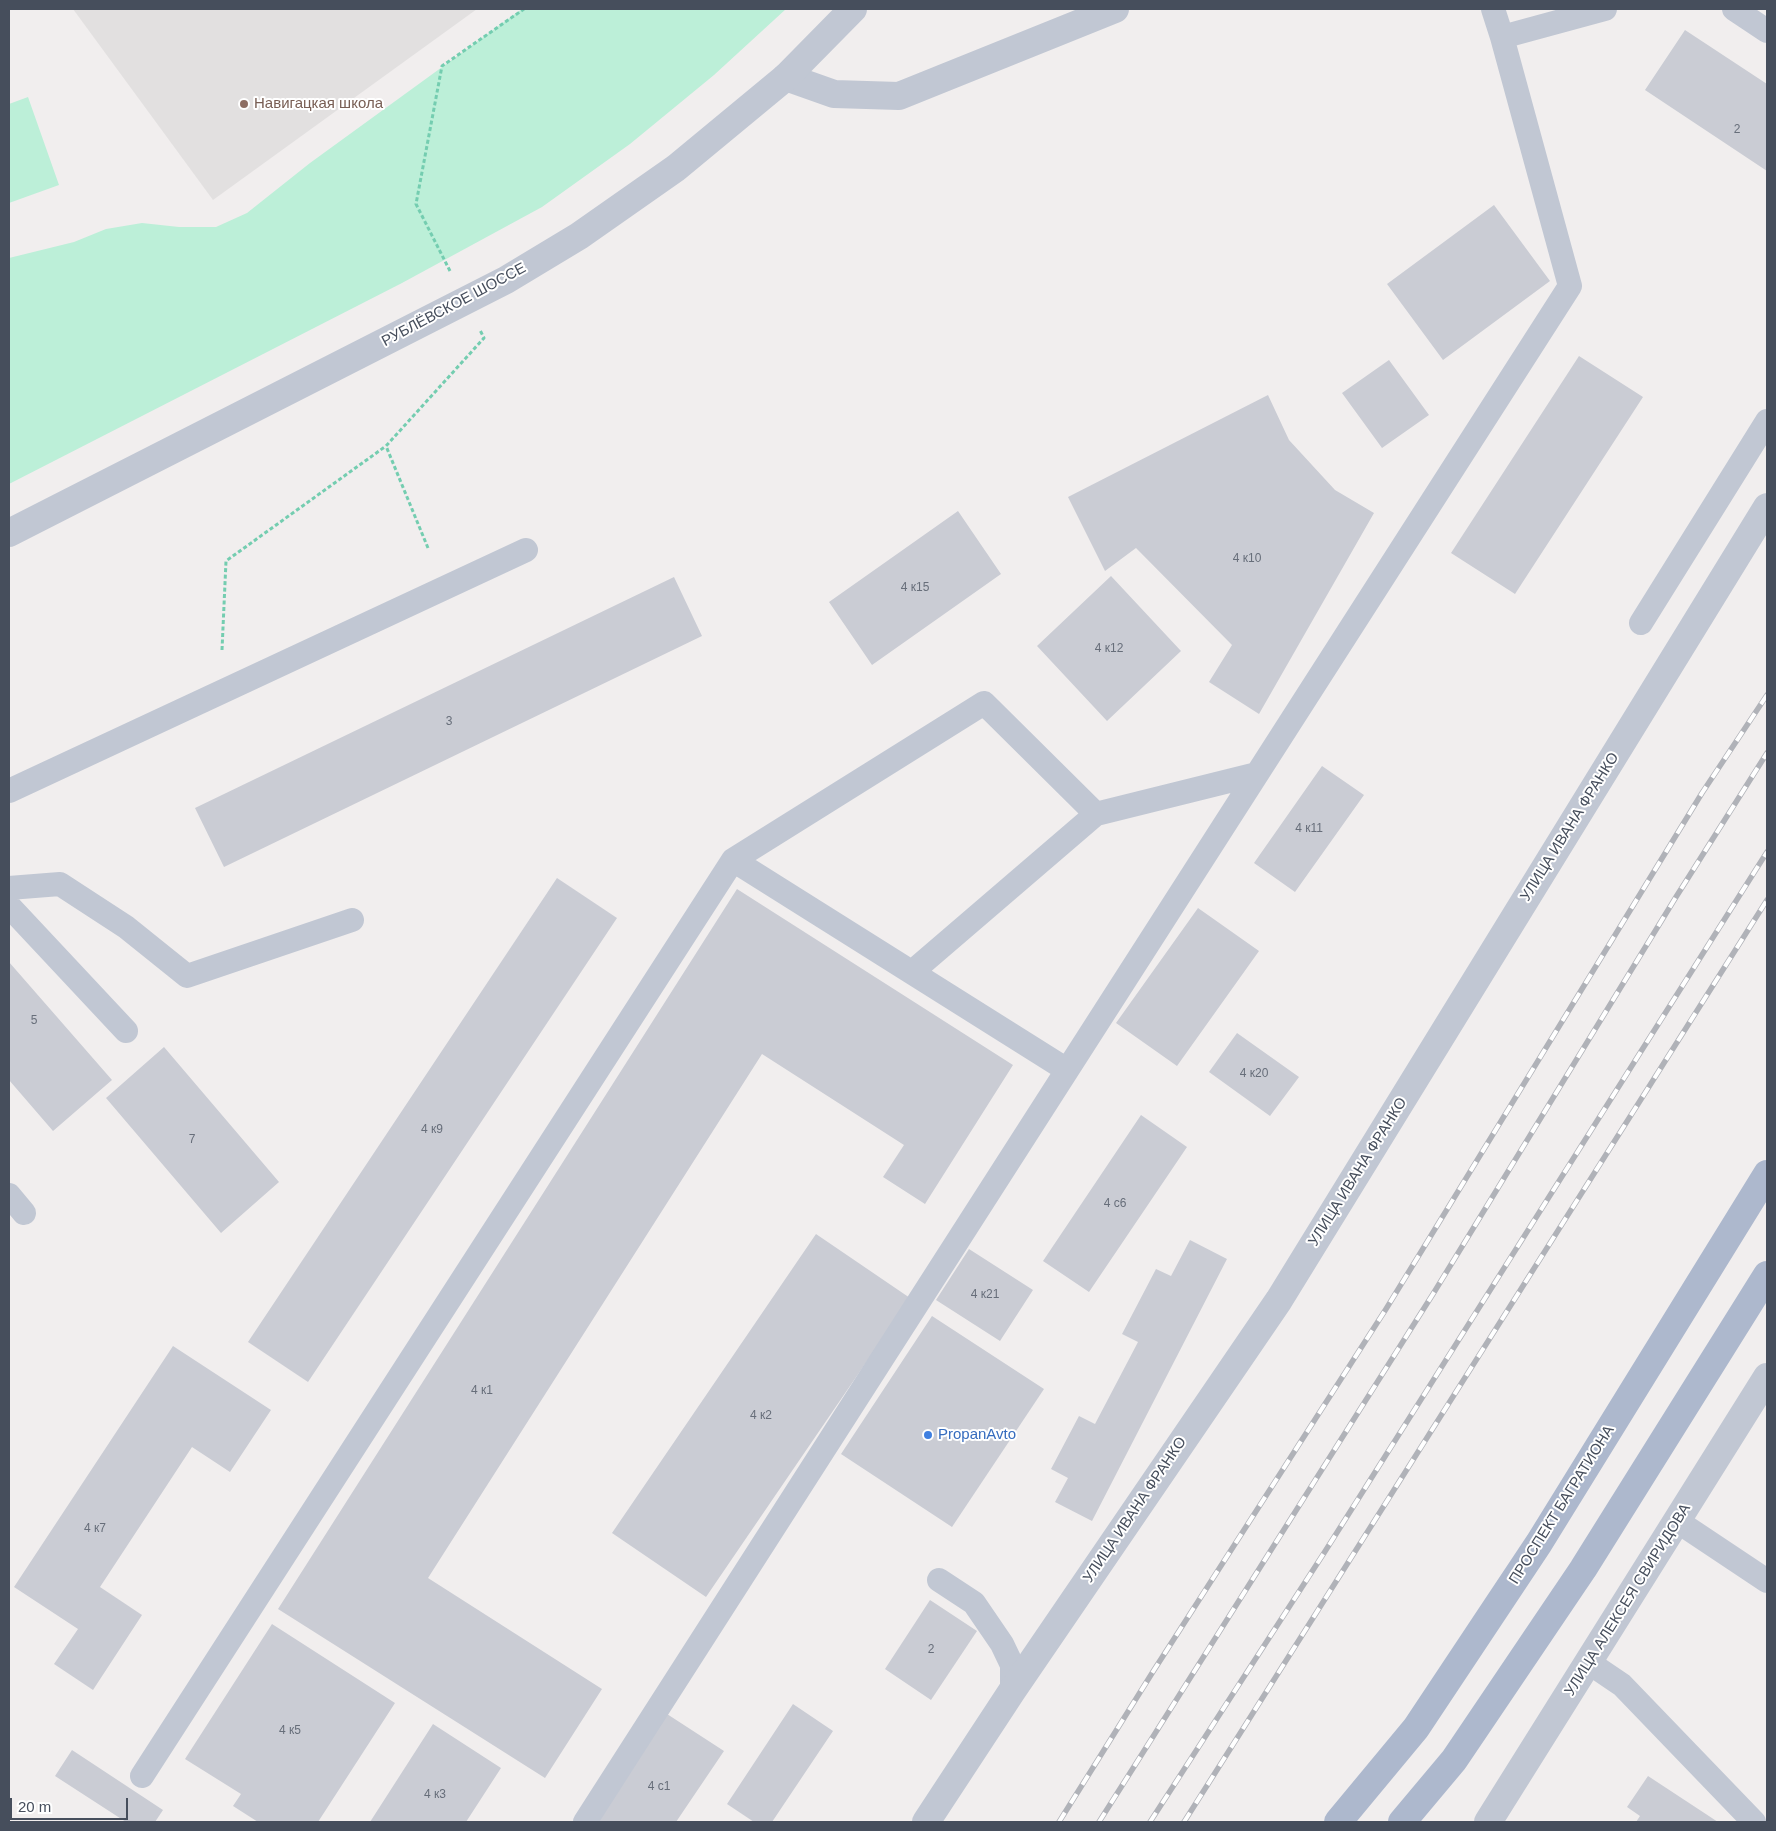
<!DOCTYPE html>
<meta charset="utf-8">
<style>
body{margin:0}
#map{position:relative;width:1776px;height:1831px;overflow:hidden;background:#f1eeee;font-family:Helvetica,sans-serif}
canvas{display:block}
.frame{position:absolute;inset:0;border:10px solid #464e5c;pointer-events:none}
.scale{position:absolute;left:10px;top:1798px;width:118px;height:22px;box-sizing:border-box;border:2px solid #464e5c;border-top:0;padding-left:6px;font-size:15px;line-height:18px;white-space:nowrap;color:#464e5c;-webkit-text-stroke:4px #fff;paint-order:stroke}
</style>
<div id="map">
<canvas width="1776" height="1831"></canvas>
<div class="frame"></div>
<div class="scale">20 m</div>
</div>
<script>
const c = document.querySelector('canvas').getContext('2d');
c.lineJoin = 'round';
function fill(path, color) { c.fillStyle = color; c.fill(path, 'evenodd'); }
const toPath = rows => new Path2D(rows.map(r => 'M' + r).join(''));
function trace(path, color, width, dash) { c.strokeStyle = color; c.lineWidth = width; c.lineCap = dash ? 'butt' : 'round'; c.setLineDash(dash || []); c.stroke(path); }
function label(font, color, halo, rows, align = 'center') {
  c.font = font + ' Helvetica,sans-serif'; c.lineWidth = 4; c.setLineDash([]); c.textBaseline = 'middle'; c.strokeStyle = halo; c.fillStyle = color; for (const [text, x, y, turn = 0] of rows) {
    c.save(); c.translate(x, y); c.rotate((+turn || 0) * Math.PI / 180); c.textAlign = isNaN(turn) ? turn : align; if (halo) c.strokeText(text, 0, 0); c.fillText(text, 0, 0); c.restore();
  }
}
const education = toPath([
 [73,9,477,9,213,200]
]);
const green = toPath([
 [522,9,786,9,714,75,630,144,542,207,402,283,9,484,9,258,74,242,106,229,142,223,179,227,216,227,247,213,310,163],
 [28,97,59,185,9,203,9,104]
]);
const building = toPath([
 [1685,30,1767,84,1767,171,1645,90],
 [1494,205,1550,281,1443,360,1387,284],
 [1579,356,1643,397,1515,594,1451,553],
 [1389,360,1429,415,1382,448,1342,393],
 [1268,395,1289,440,1335,490,1374,513,1259,714,1209,682,1232,645,1136,548,1105,571,1068,497],
 [958,511,1001,574,872,665,829,602],
 [1111,576,1181,651,1107,721,1037,646],
 [674,577,702,636,224,867,195,808],
 [1322,766,1364,795,1295,892,1254,863],
 [557,878,617,918,308,1382,248,1342],
 [737,889,1013,1065,925,1204,883,1177,904,1145,762,1054,428,1578,602,1689,545,1778,278,1609],
 [1198,908,1259,951,1177,1066,1116,1023],
 [9,962,112,1080,53,1131,9,1080],
 [1237,1033,1299,1077,1270,1116,1209,1072],
 [164,1047,279,1182,221,1233,106,1098],
 [1141,1115,1187,1147,1089,1292,1043,1261],
 [816,1234,910,1298,706,1597,612,1533],
 [1190,1240,1227,1259,1092,1521,1055,1502,1068,1478,1051,1469,1079,1416,1095,1424,1138,1342,1122,1334,1156,1269,1171,1276],
 [969,1249,1033,1290,1000,1341,936,1300],
 [932,1316,1044,1389,952,1527,841,1454],
 [173,1346,271,1410,230,1472,192,1447,100,1587,142,1615,93,1690,54,1664,78,1629,14,1587],
 [930,1600,977,1631,931,1700,885,1669],
 [272,1624,395,1703,318,1822,258,1822,233,1806,241,1794,185,1759],
 [793,1704,833,1731,772,1822,754,1822,727,1804],
 [667,1714,724,1751,676,1822,595,1822],
 [433,1724,501,1768,466,1822,370,1822],
 [72,1750,163,1810,155,1822,126,1822,55,1776],
 [1648,1776,1718,1822,1636,1822,1640,1816,1627,1807]
]);
const path = toPath([
 [450,271,416,204,442,66,524,9],
 [428,548,386,446,484,338,480,330],
 [222,650,226,561,386,446]
]);
const service = toPath([
 [1493,9,1502,37,1605,9],
 [1734,9,1767,31],
 [1641,623,1767,421],
 [9,791,526,550],
 [9,888,60,884,126,927,187,976,352,920],
 [9,906,126,1031],
 [912,972,1096,814],
 [1067,1070,733,860,984,703,1096,814,1257,774],
 [9,1195,24,1213],
 [1677,1521,1767,1581],
 [939,1580,974,1603,1002,1644,1012,1665,1012,1691],
 [1588,1662,1622,1685,1754,1822],
 [142,1776,733,860],
 [585,1822,1570,286,1502,37]
]);
const minor = toPath([
 [786,77,834,94,899,96,1115,9],
 [926,1822,1012,1691,1279,1300,1767,507],
 [1488,1822,1767,1377]
]);
const tertiary = toPath([
 [9,533,506,280,579,236,676,168,786,77,853,9]
]);
const primary = toPath([
 [1338,1822,1416,1728,1539,1543,1767,1174],
 [1402,1822,1454,1760,1583,1569,1767,1275]
]);
const rail = toPath([
 [1059,1822,1154,1670,1386,1309,1702,793,1767,695],
 [1099,1822,1433,1294,1676,897,1767,753],
 [1150,1822,1324,1553,1767,852],
 [1184,1822,1767,900]
]);
const markers = [
 [244,104,5,"#8d6e63"],
 [928,1435,5,"#3f7fe0"]
];
const numberNames = [
 ["2",1737,130],
 ["4 к10",1247,559],
 ["4 к15",915,588],
 ["4 к12",1109,649],
 ["3",449,722],
 ["4 к11",1309,829],
 ["5",34,1021],
 ["4 к20",1254,1074],
 ["4 к9",432,1130],
 ["7",192,1140],
 ["4 с6",1115,1204],
 ["4 к21",985,1295],
 ["4 к1",482,1391],
 ["4 к2",761,1416],
 ["4 к7",95,1529],
 ["2",931,1650],
 ["4 к5",290,1731],
 ["4 с1",659,1787],
 ["4 к3",435,1795]
];
const educationNames = [
 ["Навигацкая школа",254,104]
];
const streetNames = [
 ["РУБЛЁВСКОЕ ШОССЕ",454,305,-28],
 ["УЛИЦА ИВАНА ФРАНКО",1570,827,-58],
 ["УЛИЦА ИВАНА ФРАНКО",1358,1172,-58],
 ["ПРОСПЕКТ БАГРАТИОНА",1562,1505,-58],
 ["УЛИЦА ИВАНА ФРАНКО",1135,1510,-56],
 ["УЛИЦА АЛЕКСЕЯ СВИРИДОВА",1628,1600,-58]
];
const shopNames = [
 ["PropanAvto",938,1435]
];
fill(education, '#e2e0e0');
fill(green, '#bcefd8');
fill(building, '#caccd4');
trace(path, '#74cdb0', 3, [4, 2.5]);
trace(service, '#c1c7d3', 24);
trace(minor, '#c1c7d3', 28);
trace(tertiary, '#c1c7d3', 28);
trace(primary, '#adb8cd', 28);
trace(rail, '#b0b2b8', 5.5);
trace(rail, '#fff', 4, [11]);
for (const [x, y, r, color] of markers) { const dot = new Path2D(); dot.arc(x, y, r, 0, 2 * Math.PI); c.fillStyle = color; c.fill(dot); trace(dot, '#fff', 2); }
label('12px', '#676e7a', null, numberNames);
label('15px', '#785e54', '#fff', educationNames, 'left');
label('15px', '#464e5c', '#fff', streetNames);
label('15px', '#366cbe', '#fff', shopNames, 'left');
</script>
